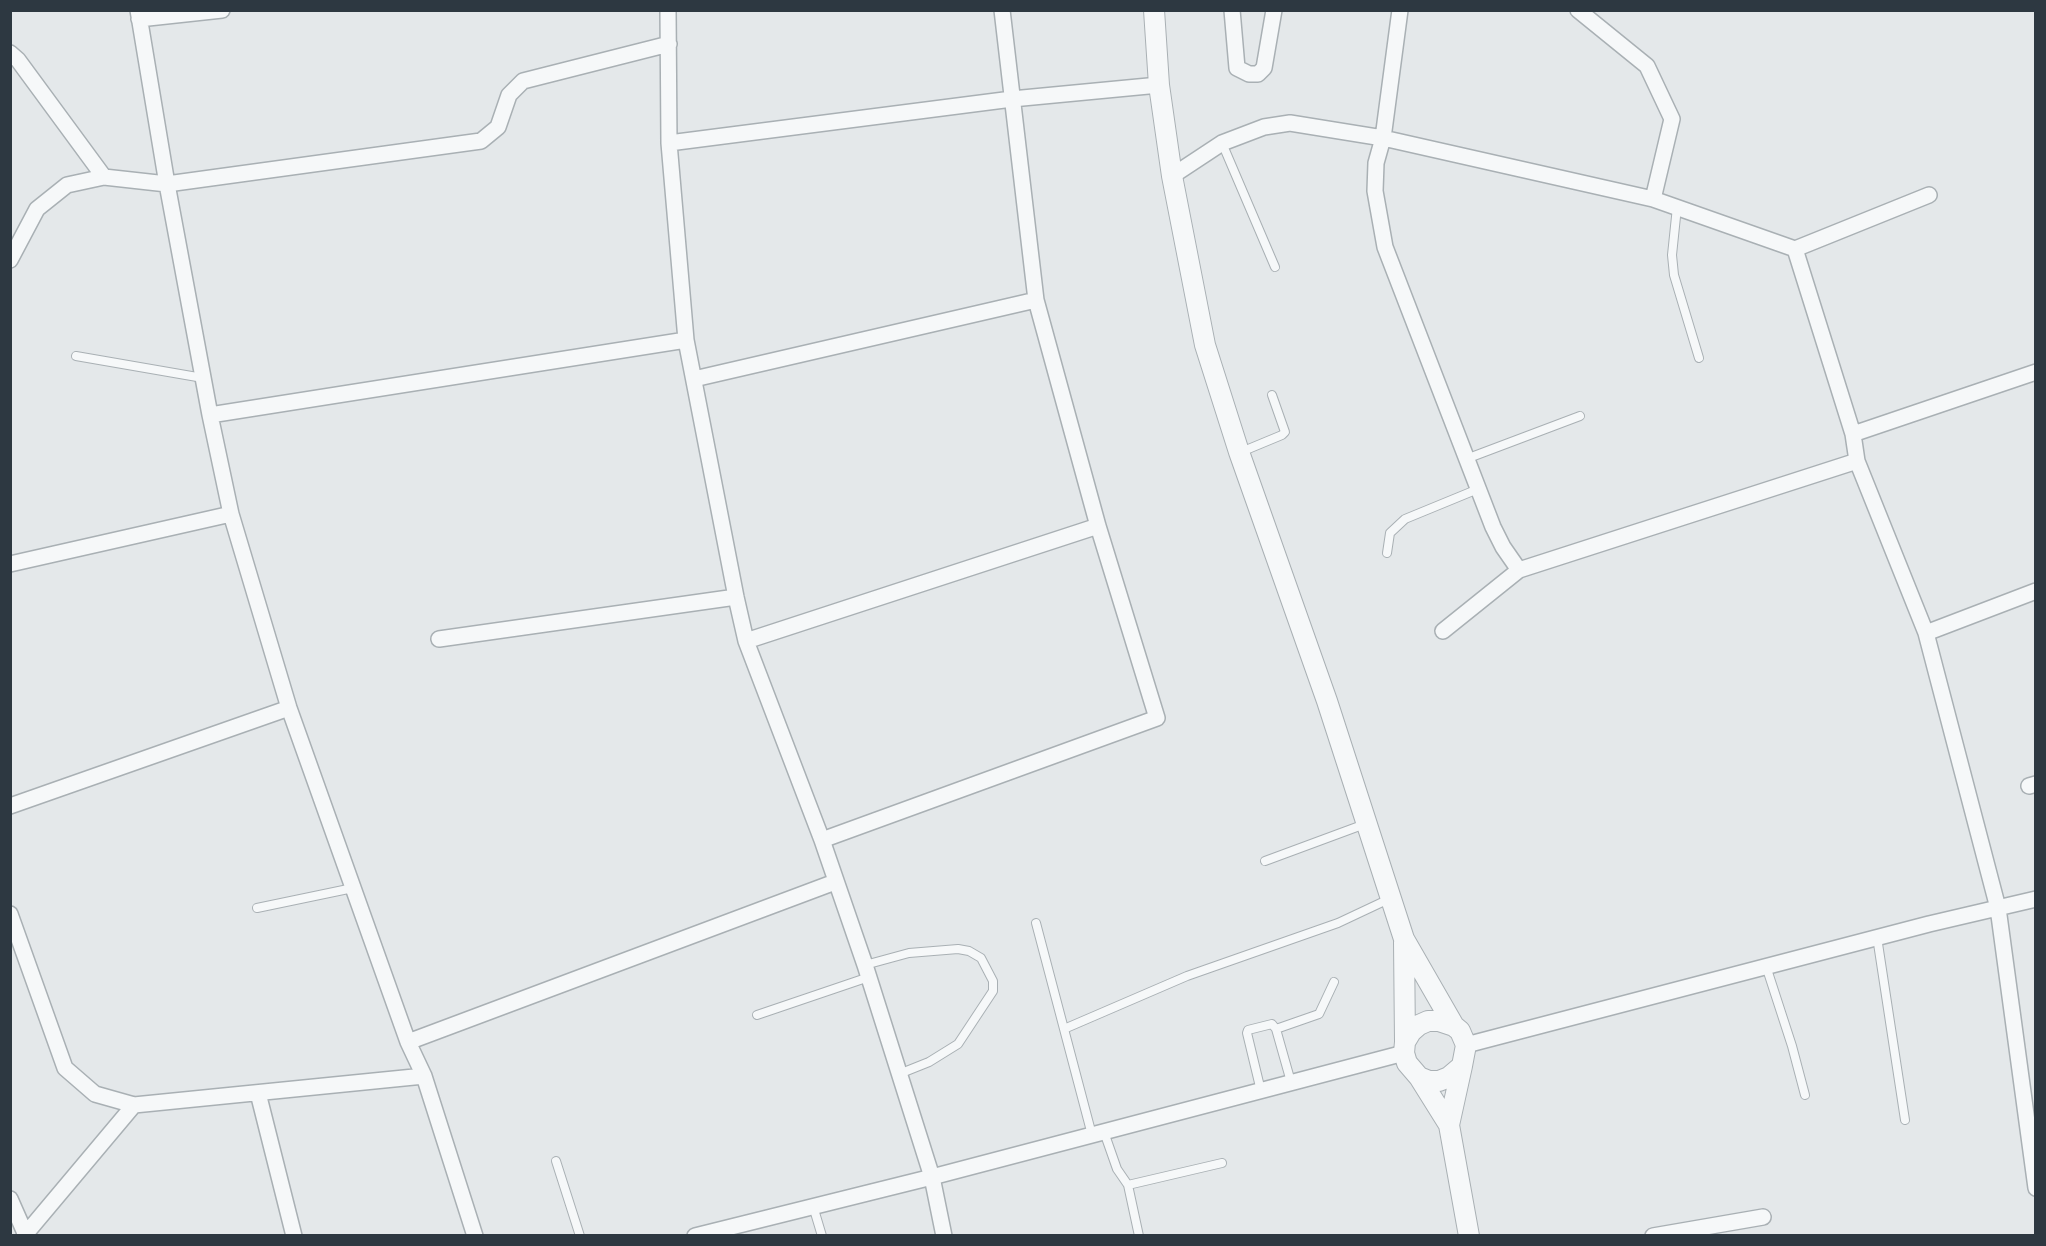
<!DOCTYPE html>
<style>
body{margin:0}
#map{position:relative;width:2046px;height:1246px;overflow:hidden;background:#e4e8ea;font-family:Ubuntu,sans-serif}
canvas{display:block}
.frame{position:absolute;inset:0;border:12px solid #2d3841;pointer-events:none}
</style>
<div id="map">
<canvas width="2046" height="1246"></canvas>
<div class="frame"></div>
</div>
<script>
const c = document.querySelector('canvas').getContext('2d');
c.lineJoin = 'round';
const toPath = rows => new Path2D(rows.map(r => 'M' + r).join(''));
function trace(path, color, width, dash) { c.strokeStyle = color; c.lineWidth = width; c.lineCap = dash ? 'butt' : 'round'; c.setLineDash(dash || []); c.stroke(path); }
const service = toPath([
 [1222,143,1275,267],
 [1677,207,1672,255,1674,275,1699,358],
 [76,356,203,378],
 [1241,452,1282,435,1285,432,1272,395],
 [1466,459,1580,416],
 [1387,553,1390,533,1405,519,1478,489],
 [1265,861,1365,824],
 [257,908,353,888],
 [1036,923,1092,1135],
 [1877,937,1905,1120],
 [865,965,909,953,958,949,969,951,981,958,993,981,993,991,958,1044,929,1062,899,1074],
 [1766,966,1792,1046,1805,1095],
 [757,1015,869,977],
 [1064,1029,1187,976,1338,923,1389,899],
 [1276,1029,1319,1014,1334,982],
 [1261,1091,1247,1033,1248,1030,1272,1024,1276,1029,1291,1082],
 [1104,1132,1117,1169,1128,1185,1139,1236],
 [556,1161,580,1236],
 [1128,1185,1222,1163],
 [813,1206,822,1236]
]);
const minor = toPath([
 [138,10,167,184,210,415,231,514,289,708,408,1042,424,1076,475,1236],
 [668,10,669,143,686,340,736,597,746,641,822,840,865,965,932,1177,944,1236],
 [1232,10,1237,68,1249,74,1258,74,1264,68,1274,10],
 [1400,10,1383,138,1376,163,1375,191,1385,247,1493,527,1503,547,1519,570,1857,461],
 [1578,10,1647,66,1672,119,1653,199],
 [139,19,222,10],
 [10,53,18,60,104,177],
 [669,143,1012,99,1159,85],
 [1172,176,1222,143,1264,127,1290,123,1383,138,1653,199,1795,249,1929,195],
 [1795,249,1853,434,1857,461,1926,633,1998,908,2036,1188],
 [10,260,37,209,67,185,104,177,167,184,481,141,498,127,509,95,523,81,669,44],
 [694,379,1036,300],
 [210,415,686,340],
 [1853,434,2036,372],
 [10,564,231,514],
 [1443,631,1519,570],
 [1926,633,2036,591],
 [439,639,736,597],
 [746,641,1098,526],
 [2029,786,2036,784],
 [10,806,289,708],
 [822,840,1157,718,1098,526,1036,300,1002,10],
 [10,914,65,1068,95,1094,134,1105,424,1076],
 [408,1042,835,882],
 [1466,1045,1929,924,2036,899],
 [258,1093,294,1236],
 [10,1199,25,1233],
 [24,1236,134,1105],
 [695,1236,932,1177,1404,1053],
 [1653,1236,1763,1217]
]);
const tertiary = toPath([
 [1154,10,1159,85,1172,176,1205,345,1239,452,1327,701,1404,939,1454,1026,1460,1031,1466,1045,1462,1066,1449,1077,1439,1081,1429,1081,1419,1077,1407,1063,1404,1053,1405,1042,1411,1032,1419,1025,1428,1021,1439,1021,1454,1026],
 [1404,942,1405,1042],
 [1419,1077,1449,1125,1469,1236],
 [1449,1125,1462,1066]
]);
trace(service, '#a9b0b4', 10);
trace(minor, '#a9b0b4', 18);
trace(tertiary, '#a9b0b4', 22);
trace(service, '#f6f8f9', 8);
trace(minor, '#f6f8f9', 15);
trace(tertiary, '#f6f8f9', 20);
</script>
